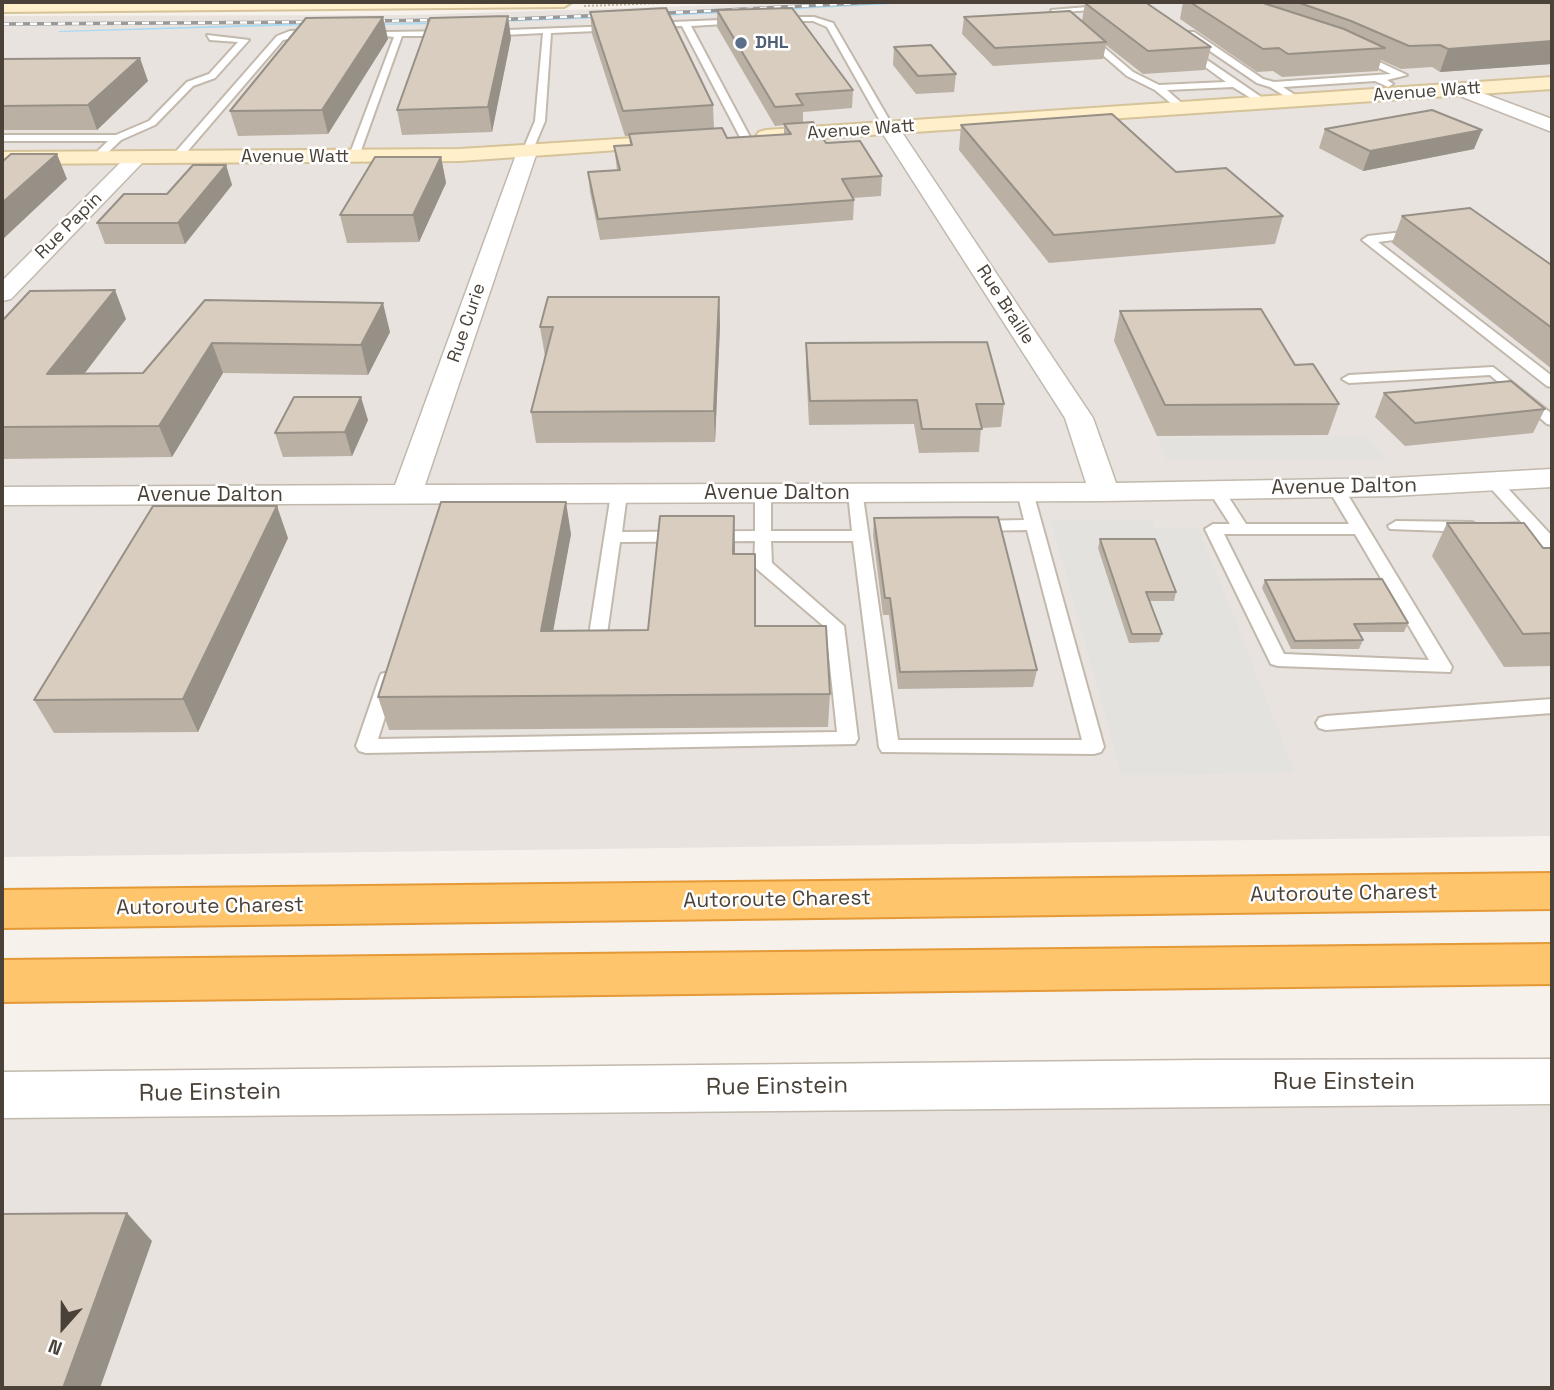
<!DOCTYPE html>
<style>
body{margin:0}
#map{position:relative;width:1554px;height:1390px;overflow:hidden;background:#f6f1ea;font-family:"Space Grotesk",sans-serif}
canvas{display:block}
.frame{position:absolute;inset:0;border:4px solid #4a4238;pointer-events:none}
.north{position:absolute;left:28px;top:1292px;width:70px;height:70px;-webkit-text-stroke:5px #fff;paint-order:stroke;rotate:201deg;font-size:19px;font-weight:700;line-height:28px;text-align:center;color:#4a4238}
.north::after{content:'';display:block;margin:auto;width:24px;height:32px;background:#4a4238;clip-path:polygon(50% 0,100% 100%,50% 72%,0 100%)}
</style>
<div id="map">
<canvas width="1554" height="1390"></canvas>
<div class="frame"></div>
<div class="north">N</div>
</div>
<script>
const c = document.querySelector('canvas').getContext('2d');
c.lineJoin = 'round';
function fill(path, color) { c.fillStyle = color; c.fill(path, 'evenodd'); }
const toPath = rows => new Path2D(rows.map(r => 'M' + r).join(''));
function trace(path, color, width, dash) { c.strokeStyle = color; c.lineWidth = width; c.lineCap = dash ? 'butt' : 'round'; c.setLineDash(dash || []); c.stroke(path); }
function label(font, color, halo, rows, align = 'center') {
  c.font = font + ' "Space Grotesk",sans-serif'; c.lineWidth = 5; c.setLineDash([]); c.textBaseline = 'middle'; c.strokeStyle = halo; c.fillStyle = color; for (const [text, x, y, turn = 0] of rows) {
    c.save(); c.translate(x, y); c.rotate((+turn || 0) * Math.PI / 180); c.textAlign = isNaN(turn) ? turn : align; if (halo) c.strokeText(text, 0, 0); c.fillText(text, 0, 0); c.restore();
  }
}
const industrial = toPath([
 [814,2,1552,2,1552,836,2,857,2,16,410,15],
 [1552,1106,1552,1388,2,1388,2,1113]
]);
const parking = toPath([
 [1364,435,1387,459,1167,461,1158,438],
 [1051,520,1153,520,1155,528,1199,529,1295,773,1122,775]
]);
const stream = toPath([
 [907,2,928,2,781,10,779,9,907,2],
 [728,11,729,13,659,16,657,15,728,11],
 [602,16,603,18,498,22,496,21,602,16],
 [441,22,442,24,372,25,370,24,441,22],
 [311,23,312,25,60,32,58,31,311,23]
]);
const path = toPath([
 [584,6,688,2]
]);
const lane = toPath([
 [1112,5,1109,9,1062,12,1133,72,1159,85,1226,82,1182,50,1185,45,1270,103,1262,105,1233,87,1167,90,1187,108,1179,110,1155,90,1127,76,1051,10,1112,5],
 [772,17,814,17,833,23,894,128,893,130,884,128,827,27,813,21,775,21,772,17],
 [744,19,741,23,691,26,750,137,745,140,740,137,682,26,649,27,645,25,649,23,744,19],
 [615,26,618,30,551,33,545,121,532,152,523,154,522,152,535,121,543,33,484,36,481,31,615,26],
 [290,31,319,30,323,33,283,40,180,160,172,160,172,156,277,36,290,31],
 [454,31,451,36,402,36,359,156,350,158,349,156,394,37,385,36,385,32,454,31],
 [1188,32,1194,32,1263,79,1274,82,1391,74,1353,56,1352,54,1356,51,1407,75,1387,80,1393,84,1388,87,1375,81,1283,87,1301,99,1303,101,1298,104,1270,87,1257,83,1188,36,1188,32],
 [207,35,249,40,215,78,193,86,155,125,121,140,100,160,91,158,108,141,2,141,2,135,116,135,149,121,187,82,209,74,238,42,210,40,207,35],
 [1421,230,1427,234,1425,236,1378,242,1552,376,1552,387,1547,386,1362,240,1368,236,1421,230],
 [1493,367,1552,414,1552,425,1547,424,1490,375,1349,383,1342,379,1349,375,1493,367],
 [1494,478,1500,480,1552,536,1552,551,1546,550,1531,533,1496,532,1494,528,1496,524,1522,523,1486,483,1494,478],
 [1335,482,1343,487,1452,667,1450,672,1278,666,1271,664,1269,660,1205,529,1213,524,1230,524,1208,490,1216,485,1222,487,1246,524,1349,524,1327,487,1335,482],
 [1224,534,1355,534,1429,660,1284,654,1224,534],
 [1025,487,1033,492,1104,747,1101,752,1094,754,882,752,879,747,853,541,771,541,772,563,844,626,858,739,855,744,366,753,359,751,356,746,379,679,381,674,388,672,395,674,397,679,378,739,837,732,826,628,757,569,754,565,755,541,620,542,605,648,603,652,589,652,587,648,611,494,619,489,627,494,622,532,755,531,755,493,763,488,771,493,771,531,852,531,848,493,850,490,862,490,898,740,1082,740,1027,530,976,531,968,526,976,521,1024,520,1017,492,1025,487],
 [1396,521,1472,522,1480,527,1472,532,1390,529,1388,526,1396,521],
 [1552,699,1552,713,1326,730,1319,728,1316,723,1319,718,1326,716,1552,699]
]);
const street = toPath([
 [1461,85,1552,119,1552,132,1455,94,1452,90,1455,86,1461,85],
 [889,122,899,128,1093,418,1116,483,1392,478,1552,469,1552,487,1392,496,1104,501,2,505,2,487,395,485,517,152,520,148,527,146,534,148,537,152,425,485,1086,483,1065,418,879,128,889,122],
 [136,152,143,154,146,158,143,162,11,299,2,301,2,281,129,154,136,152],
 [1199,1060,1552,1059,1552,1104,2,1118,2,1072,1199,1060]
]);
const secondary = toPath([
 [2,2,572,2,564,7,2,12,2,2],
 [1552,77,1552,89,766,142,759,140,756,136,759,132,766,130,1552,77],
 [682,135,689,137,692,141,689,145,460,161,2,164,2,152,460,149,682,135]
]);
const highway = toPath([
 [1552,873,1552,909,2,928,2,890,1552,873],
 [1552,944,1552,984,2,1002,2,960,1552,944]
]);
const rail = toPath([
 [648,14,879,2],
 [490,20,609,15],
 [364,21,448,20],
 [2,24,322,22]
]);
const wall = toPath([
 [1183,2,1261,2,1270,5,1270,2,1552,2,1552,64,1440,72,1432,67,1401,69,1381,60,1378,71,1282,77,1273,71,1257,72,1180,19],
 [1085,3,1211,47,1205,70,1143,74,1106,45,1103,59,993,66,962,34,964,17,1082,21],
 [717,10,853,90,852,108,803,112,803,122,826,143,882,176,881,196,853,198,854,200,853,220,600,240,590,192,588,172,617,170,614,146,630,145,629,136,625,136,592,34,590,12,713,105,714,128,727,138,784,135,784,125,775,126,717,27],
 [511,38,492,132,402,135,397,110],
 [388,39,328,134,238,136,230,111],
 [894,47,956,74,954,92,916,94,893,65],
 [2,59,148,81,97,130,2,130],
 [961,125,1176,172,1283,216,1275,244,1049,263,959,150],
 [1325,129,1474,149,1363,171,1319,148],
 [441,157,446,183,419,242,347,243,340,215],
 [226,165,232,185,185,244,105,244,97,223,167,194],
 [1402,216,1552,264,1552,369,1392,243],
 [719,297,720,326,715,442,536,443,531,412,545,356,540,327],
 [205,300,390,332,368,375,223,373,172,457,2,459,2,321,126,319,85,373,143,373],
 [1120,311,1295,365,1339,404,1328,435,1157,436,1114,341],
 [806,343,1004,404,1001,427,981,428,979,452,919,453,914,424,809,425,806,365],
 [1384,393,1545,409,1533,433,1405,446,1375,417],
 [368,420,352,456,283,457,275,433],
 [874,518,1037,670,1033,687,898,689,889,615,883,615,873,535],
 [1447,523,1543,548,1552,548,1552,666,1504,667,1432,556],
 [571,534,553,631,648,630,735,554,756,626,830,694,828,727,389,730,378,697],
 [288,538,198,732,54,733,34,700],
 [1100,539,1176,592,1174,601,1150,601,1162,634,1159,642,1129,643,1098,548],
 [1265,580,1408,623,1404,632,1359,632,1363,640,1359,649,1291,649,1262,588]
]);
const shadedWall = toPath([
 [508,16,511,38,492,132,488,107],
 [383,17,388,39,328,134,322,110],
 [1552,41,1552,64,1440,72,1448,49],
 [140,58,148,81,97,130,88,105],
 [1482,130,1474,149,1363,171,1370,151],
 [57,154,67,179,2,240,2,203],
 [441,157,446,183,419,242,413,215],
 [226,165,232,185,185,244,178,223],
 [115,290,126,319,61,404,47,374],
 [719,297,720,326,715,442,714,411],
 [383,303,390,332,368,375,361,345],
 [212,343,223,373,172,457,159,426],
 [361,397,368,420,352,456,345,432],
 [566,502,571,534,547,664,541,631],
 [277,506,288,538,198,732,183,699],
 [734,516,735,548,734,587,733,554],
 [127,1213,152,1241,100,1388,63,1388]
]);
const building = toPath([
 [1113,2,1145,2,1211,47,1148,51,1085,3,1113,2],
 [1190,2,1260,2,1344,29,1385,48,1288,54,1279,48,1263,49,1190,2],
 [1297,2,1552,2,1552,41,1448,49,1440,45,1409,46,1351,21,1297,2],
 [666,8,713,105,623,111,590,12,666,8],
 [792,8,853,90,796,94,803,105,775,107,717,10,792,8],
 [1070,11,1106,42,995,48,964,17,1070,11],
 [508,16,488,107,397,110,430,18,508,16],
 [383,17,322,110,230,111,306,18,383,17],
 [931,45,956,74,918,76,894,47,931,45],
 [140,58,88,105,2,106,2,59,140,58],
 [1432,110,1482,130,1370,151,1325,129,1432,110],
 [1112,114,1176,172,1226,168,1283,216,1054,235,961,125,1112,114],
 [813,122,826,143,860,141,882,176,842,179,854,200,598,219,588,172,620,170,614,146,632,145,629,134,722,128,727,138,791,134,784,124,813,122],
 [11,154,57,154,2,203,2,161,3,161,11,154],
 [375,157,441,157,413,215,340,215,375,157],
 [193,165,226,165,178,223,97,223,124,194,167,194,193,165],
 [1470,208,1550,264,1552,264,1552,328,1402,216,1470,208],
 [115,290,47,374,143,373,205,300,383,303,361,345,212,343,159,426,2,427,2,321,30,291,115,290],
 [548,297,719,297,714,411,531,412,553,327,540,327,548,297],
 [1261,309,1295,365,1313,364,1339,404,1165,405,1120,311,1261,309],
 [987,342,1004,404,976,404,982,429,922,429,917,400,810,401,806,343,987,342],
 [1511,381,1545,409,1415,423,1384,393,1511,381],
 [294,397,361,397,345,432,275,433,294,397],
 [441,502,566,502,541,631,648,630,660,516,734,516,733,554,755,554,755,626,826,626,830,694,378,697,441,502],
 [153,506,277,506,183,699,34,700,153,506],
 [998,517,1037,670,900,672,890,598,885,598,874,518,998,517],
 [1447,523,1524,523,1543,548,1552,548,1552,633,1523,634,1447,523],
 [1100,539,1155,539,1176,592,1146,592,1162,634,1132,634,1100,539],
 [1382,579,1408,623,1354,624,1363,640,1295,641,1265,580,1382,579],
 [127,1213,63,1388,2,1388,2,1214,127,1213]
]);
const markers = [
 [741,43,7,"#5c6f8a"]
];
const farServicenames = [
 ["DHL",755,43]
];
const farStreetnames = [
 ["Avenue Watt",1427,92,-4],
 ["Avenue Watt",861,130,-4],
 ["Avenue Watt",295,157],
 ["Rue Papin",69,226,-45],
 ["Rue Braille",1005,305,57],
 ["Rue Curie",467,323,-71]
];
const streetNames = [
 ["Avenue Dalton",1344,487,-1],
 ["Avenue Dalton",777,493],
 ["Avenue Dalton",210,495],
 ["Autoroute Charest",1344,894,-1],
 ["Autoroute Charest",777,900,-1],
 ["Autoroute Charest",210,907,-1]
];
const nearStreetnames = [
 ["Rue Einstein",1344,1082],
 ["Rue Einstein",777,1087,-1],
 ["Rue Einstein",210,1093,-1]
];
fill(industrial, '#e8e3df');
fill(parking, '#e4e2df');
fill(stream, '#a5d9f4');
trace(lane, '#c2b9ac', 4);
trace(street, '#c2b9ac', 3);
trace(secondary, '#d7c399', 4);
trace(highway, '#e49936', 4);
trace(path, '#c4b49d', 2, [2, 2]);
fill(lane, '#fff');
fill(street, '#fff');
fill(secondary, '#ffefcb');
fill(highway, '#ffc56c');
trace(rail, '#999', 3.5);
trace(rail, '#fff', 2.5, [7]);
fill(wall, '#bab0a4');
fill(shadedWall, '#979086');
fill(building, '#d8cdbf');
trace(building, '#979086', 2);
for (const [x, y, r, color] of markers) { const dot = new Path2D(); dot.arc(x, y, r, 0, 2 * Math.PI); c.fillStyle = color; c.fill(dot); trace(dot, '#fff', 2.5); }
label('bold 18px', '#4e5e75', '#fff', farServicenames, 'left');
label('18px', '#4a4238', '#fff', farStreetnames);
label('21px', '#4a4238', '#fff', streetNames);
label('24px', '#4a4238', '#fff', nearStreetnames);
</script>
